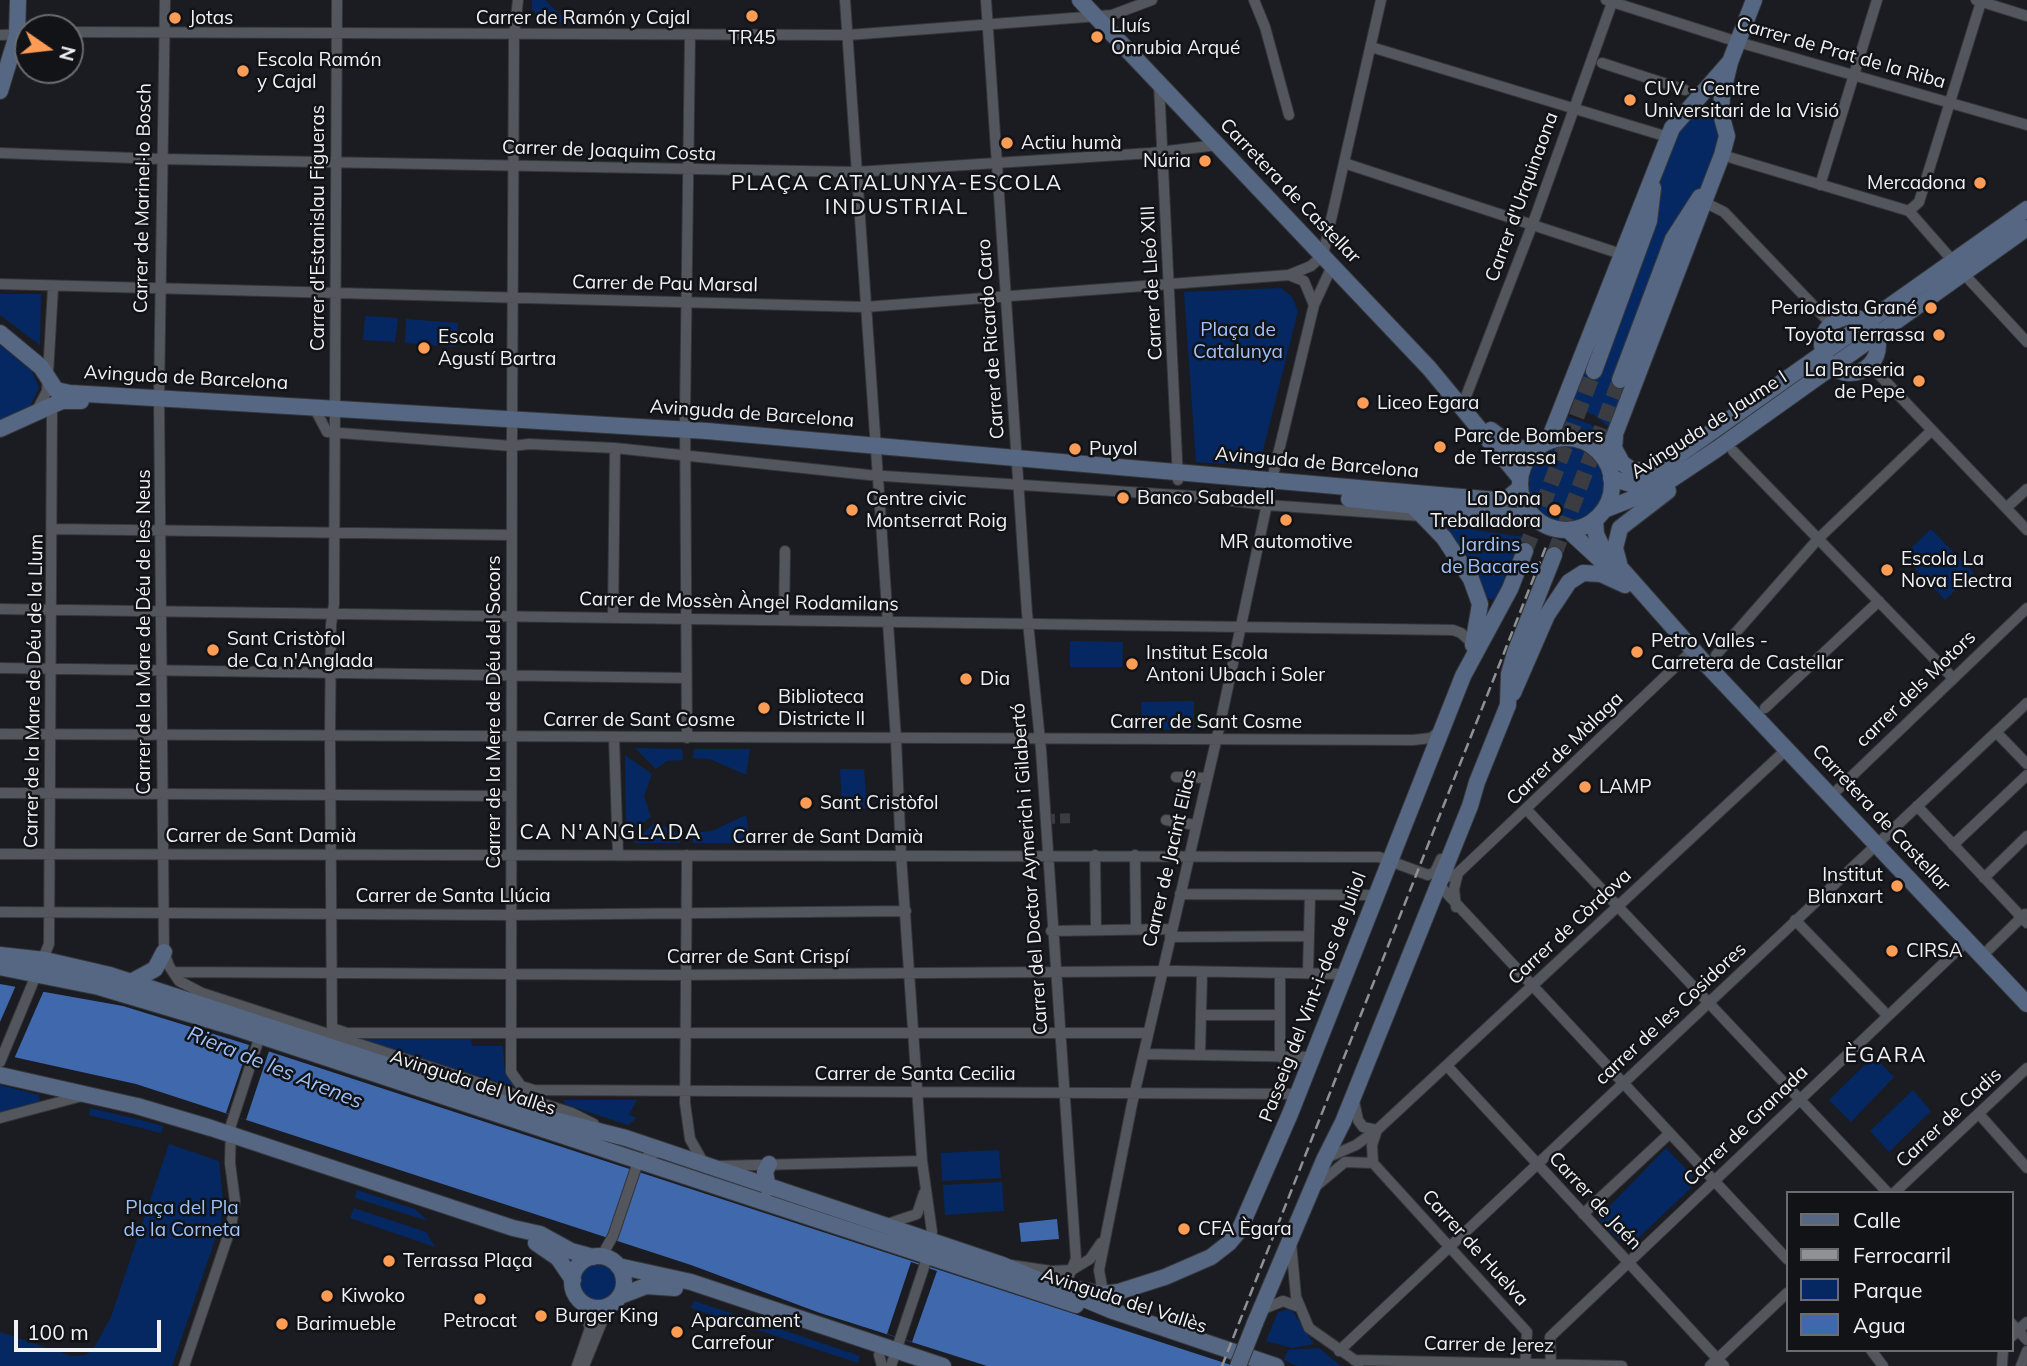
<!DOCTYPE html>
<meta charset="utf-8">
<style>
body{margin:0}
#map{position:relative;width:2027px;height:1366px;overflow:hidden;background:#1a1c21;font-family:Mulish,sans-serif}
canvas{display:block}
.legend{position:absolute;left:1786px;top:1191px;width:228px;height:161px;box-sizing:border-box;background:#111317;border:2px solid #6a6c70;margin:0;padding:9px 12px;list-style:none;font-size:21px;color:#f0f2f5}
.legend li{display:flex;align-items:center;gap:14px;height:35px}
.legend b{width:35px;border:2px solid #6a6c70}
.north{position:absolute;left:14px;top:14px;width:70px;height:70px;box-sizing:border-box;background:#111317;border:2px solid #6a6c70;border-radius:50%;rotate:104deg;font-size:19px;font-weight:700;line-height:28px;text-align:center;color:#f0f2f5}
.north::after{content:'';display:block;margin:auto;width:24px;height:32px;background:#fd9d55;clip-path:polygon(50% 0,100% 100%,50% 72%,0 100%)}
.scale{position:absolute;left:14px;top:1320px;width:147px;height:32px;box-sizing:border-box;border:4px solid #f0f2f5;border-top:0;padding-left:9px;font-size:21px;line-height:24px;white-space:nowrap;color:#f0f2f5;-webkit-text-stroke:5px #111317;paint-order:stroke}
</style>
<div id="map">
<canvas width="2027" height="1366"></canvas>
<ul class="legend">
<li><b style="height:9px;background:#566784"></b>Calle</li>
<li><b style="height:9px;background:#8f9195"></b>Ferrocarril</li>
<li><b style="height:19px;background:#062862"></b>Parque</li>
<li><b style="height:19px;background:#4068ad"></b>Agua</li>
</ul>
<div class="north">N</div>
<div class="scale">100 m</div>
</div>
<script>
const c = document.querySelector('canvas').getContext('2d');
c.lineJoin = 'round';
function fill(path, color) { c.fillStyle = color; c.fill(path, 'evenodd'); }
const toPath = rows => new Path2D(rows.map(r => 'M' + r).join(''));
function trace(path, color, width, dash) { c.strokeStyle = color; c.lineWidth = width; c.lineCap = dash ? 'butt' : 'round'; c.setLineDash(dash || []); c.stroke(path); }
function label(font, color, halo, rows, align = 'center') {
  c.font = font + ' Mulish,sans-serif'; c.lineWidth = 5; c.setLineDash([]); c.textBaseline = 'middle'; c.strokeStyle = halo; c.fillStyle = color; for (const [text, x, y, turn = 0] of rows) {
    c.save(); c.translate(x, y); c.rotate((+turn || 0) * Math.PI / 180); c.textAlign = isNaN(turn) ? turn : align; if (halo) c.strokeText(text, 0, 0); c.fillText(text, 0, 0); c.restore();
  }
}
const green = toPath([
 [532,0,545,0,561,15,581,23,543,23,532,9],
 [1697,113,1713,118,1722,136,1703,186,1674,223,1646,297,1627,385,1610,428,1594,415,1572,406,1585,369,1597,373,1673,137,1689,115],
 [1281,288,1292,297,1298,311,1259,466,1196,462,1184,292],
 [0,294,41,294,40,345,0,315],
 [365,316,398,318,395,342,363,340],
 [406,319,458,323,456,347,405,343],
 [0,345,32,371,39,388,30,406,0,420],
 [1563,415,1590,424,1609,438,1603,443,1579,432,1563,430],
 '1527 484a39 39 0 1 1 78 0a39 39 0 1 1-78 0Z',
 [1452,522,1468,529,1525,537,1513,557,1505,588,1496,600,1485,598,1466,557,1445,532],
 [1931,529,1974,573,1945,600,1903,556],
 [1070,641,1123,642,1122,667,1070,667],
 [1194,701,1194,730,1142,730,1141,702],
 [635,748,682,749,683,760,667,761,656,769],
 [694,749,750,749,746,775,710,759,693,758],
 [625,755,652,774,644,796,651,817,626,835],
 [840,769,864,769,867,808,842,810],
 [746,815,750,843,693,843,692,833,712,831],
 [655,822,679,834,680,843,634,843],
 [347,1036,471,1038,472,1046,503,1046,505,1073,521,1089],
 [1874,1056,1894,1077,1851,1122,1829,1100],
 [0,1085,39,1095,40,1102,0,1114],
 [1913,1090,1931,1111,1889,1152,1870,1131],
 [564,1100,637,1100,629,1115,637,1118,628,1125,564,1104],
 [90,1108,141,1120,163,1126,161,1133,89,1115],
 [169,1144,219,1161,223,1201,221,1222,172,1366,0,1366,0,1332,72,1356,86,1355,94,1348,111,1317],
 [1666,1148,1692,1175,1692,1187,1635,1241,1619,1240,1598,1218],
 [999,1150,1001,1178,942,1181,941,1153],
 [1002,1182,1004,1211,945,1215,943,1185],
 [357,1190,415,1209,428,1221,355,1198],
 [354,1208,426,1232,435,1247,350,1218],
 '578 1282a19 19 0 1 1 38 0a19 19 0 1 1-38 0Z',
 [694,1301,786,1331,860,1356,858,1363,691,1308],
 [1289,1309,1293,1312,1314,1344,1292,1348,1266,1341,1278,1312],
 [1319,1348,1341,1366,1297,1366,1284,1360,1288,1350]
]);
const water = toPath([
 [0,984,123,1006,246,1044,1234,1366,987,1366,820,1313,691,1265,136,1084,0,1054],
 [1057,1219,1059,1239,1021,1242,1019,1223]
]);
const pier = toPath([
 [17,983,45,988,14,1059,0,1057,0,1022],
 [249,1045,269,1051,246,1120,226,1113],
 [911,1262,937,1271,912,1342,887,1334]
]);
const streetTunnel = toPath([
 [1045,819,1075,818]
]);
const secondaryTunnel = toPath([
 [1525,551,1594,371],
 [1554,555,1620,380]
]);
const street = toPath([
 [165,0,159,396,164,952,169,966,179,981,202,993,572,1113,594,1124],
 [337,0,334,604,331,625,330,736,332,1028,347,1033,1148,1033],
 [518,0,514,35,512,437,511,1072,521,1086,534,1090,1297,1094],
 [845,0,896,739,901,855,922,1161,932,1232,928,1255,891,1366],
 [986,0,1027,613,1041,750,1076,1259,1068,1278,1053,1290],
 [1254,0,1265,27,1289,115],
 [1606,0,1738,42,2027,125],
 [1976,0,2027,16],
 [70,32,848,35,1112,15,1152,0],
 [0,35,28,34],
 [1371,47,1668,137],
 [1602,63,1685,90],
 [1159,84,1178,480],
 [0,153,161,159,856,172,1151,153,1217,145],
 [1722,155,1909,211,1953,261],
 [1344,163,1621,254],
 [1820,185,1877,0],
 [1704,202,1724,212,1831,324],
 [1909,211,1919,202,1981,2],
 [1963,273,2027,342],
 [1289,275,1304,281,1314,305],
 [0,284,865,307,1289,275,1311,266,1323,255,1381,0],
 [1870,365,2027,530],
 [1463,404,1533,223,1613,0],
 [37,410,47,391,53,288],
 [317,413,327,432,512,446,529,444,615,448,869,475,1191,496,1267,505,1421,516],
 [1733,451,1953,678],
 [2006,508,2027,489],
 [53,529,511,535],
 [0,609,1453,630,1461,633,1473,644],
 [613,617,615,448],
 [784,619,785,551],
 [1716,655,1818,539,1932,430],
 [0,668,686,678],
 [1765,708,1879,601],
 [1996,732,2027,764],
 [0,734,1413,740,1431,738,1440,731],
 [614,738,618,855],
 [687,738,685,413,690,35],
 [1176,777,1207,778],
 [0,793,510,796],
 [1831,796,2027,608],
 [1917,806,2027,923],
 [1527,810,1888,1193],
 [1166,820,1195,825],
 [1953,845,2027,775],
 [0,854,1379,857,1428,875,1435,872,1441,859],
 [687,855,685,1103,690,1139,703,1162],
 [1095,855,1096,929],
 [1135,855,1136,928],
 [1984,878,2027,836],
 [1442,879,1458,873,1694,649],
 [1439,885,1787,1259],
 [1180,894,1374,895],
 [1456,907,1454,889,1458,873],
 [0,912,510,915,906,911],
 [1795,920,1888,1016],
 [1051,931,1172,929],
 [1170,937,1309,936],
 [1982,956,2025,914],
 [173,972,673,975,1177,971,1343,974],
 [1308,972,1310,895],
 [1280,973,1280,1057],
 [1202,1015,1279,1015],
 [1144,1054,1312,1057],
 [1200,1055,1202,973],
 [0,1062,49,944,52,407],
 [1448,1067,1724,1366],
 [1354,1101,1358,1120,1363,1127,1377,1130],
 [1979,1114,2027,1168],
 [0,1118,82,1096],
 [1377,1130,1372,1145,1373,1163,1527,1332,1525,1366],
 [1324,1159,1356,1145,1377,1130,1787,749],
 [717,1166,922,1161],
 [1315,1187,1345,1162,1373,1163],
 [1894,1193,2027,1068],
 [1583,1214,1670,1133],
 [887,1224,917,1214,924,1193],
 [1291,1243,1296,1297,1309,1328,1359,1363],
 [601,1257,613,1236,637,1165,650,1154,660,1152],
 [1011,1265,1051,1271,1072,1270,1090,1259,1101,1243],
 [1104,1298,1099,1270,1132,1104,1220,724,1274,471,1314,305,1332,266],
 [1261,1310,1283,1301,1299,1307],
 [2011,1323,2027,1340],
 [2011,1337,2027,1322],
 [1871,1350,1883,1366],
 [1339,1351,2027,703],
 [879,1355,882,1366],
 [1354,1360,1622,1366],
 [184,1366,231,1227,235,1201,230,1163,231,1125,258,1042],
 [577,1366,590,1328,580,1301],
 [584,1366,608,1307],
 [1551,1366,1550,1337,1967,941],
 [1710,1366,1787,1293],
 [2002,1366,2003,1350],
 [2021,1366,2027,1351]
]);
const secondary = toPath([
 [1080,0,1429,368,1520,478],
 [0,91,17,35,18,0],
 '1822 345a28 28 0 1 1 56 0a28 28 0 1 1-56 0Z',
 [0,333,41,367,56,390,70,393,707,431,1496,500,1508,498,1520,488],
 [1594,371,1649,221,1653,188],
 [1620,380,1673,239,1700,197],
 [0,429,62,401,81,401],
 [1491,430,1512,446,1535,451],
 [1615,437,1614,448,1622,463,1632,470,1655,471],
 '1520 484a46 46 0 1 1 92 0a46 46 0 1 1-92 0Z',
 [1548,442,1672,128,1728,64],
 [1605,460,1722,155,1727,136,1721,114,1722,95,1730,62,1754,0],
 [1611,478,1631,484,1652,474,2027,209],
 [1349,499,1534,518],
 [1413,506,1444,538,1471,579,1480,604,1473,645],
 [1604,510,1657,489,1717,449,2027,228],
 [1595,520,1596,534,1602,547,1703,661,2027,1004],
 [1568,530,1607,566],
 [1619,563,1615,548,1620,528,1668,491],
 [1513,693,1547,615,1569,582,1583,573,1601,574,1625,585],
 [0,955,45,960,110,975,559,1121,626,1138,1000,1264,1113,1311,1276,1366],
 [0,967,99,987,230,1026,1076,1305],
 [129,983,155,969,164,952],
 [0,1075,137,1106,211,1128,513,1228,540,1234,571,1251,593,1257],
 [768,1188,765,1172,769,1164],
 [536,1243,558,1258,573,1280],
 '572 1282a26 26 0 1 1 52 0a26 26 0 1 1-52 0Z',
 [618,1266,691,1282,943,1366],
 [1078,1289,1102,1294,1118,1292,1165,1277,1211,1257,1229,1243,1239,1231,1290,1114,1463,676,1510,589,1525,551],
 [620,1296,646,1286,675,1288],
 [1255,1323,1324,1160,1343,1122,1470,806,1477,782,1508,705,1509,674,1515,653,1554,555]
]);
const rail = toPath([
 [1222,1366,1547,544]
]);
const secondaryBridge = toPath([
 [1238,1366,1255,1323]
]);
const markers = [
 [752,16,7,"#fd9d55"],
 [175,18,7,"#fd9d55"],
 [1097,37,7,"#fd9d55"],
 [243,71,7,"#fd9d55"],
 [1630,100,7,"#fd9d55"],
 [1007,143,7,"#fd9d55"],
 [1205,161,7,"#fd9d55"],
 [1980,183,7,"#fd9d55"],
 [1931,308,7,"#fd9d55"],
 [1939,335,7,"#fd9d55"],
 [424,348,7,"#fd9d55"],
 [1919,381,7,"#fd9d55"],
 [1363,403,7,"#fd9d55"],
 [1440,447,7,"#fd9d55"],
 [1075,449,7,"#fd9d55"],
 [1123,498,7,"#fd9d55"],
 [852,510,7,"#fd9d55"],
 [1555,510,7,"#fd9d55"],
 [1286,520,7,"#fd9d55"],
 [1887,570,7,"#fd9d55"],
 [213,650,7,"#fd9d55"],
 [1637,652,7,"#fd9d55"],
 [1132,664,7,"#fd9d55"],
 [966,679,7,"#fd9d55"],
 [764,708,7,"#fd9d55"],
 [1585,787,7,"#fd9d55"],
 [806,803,7,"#fd9d55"],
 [1897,886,7,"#fd9d55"],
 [1892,951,7,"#fd9d55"],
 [1184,1229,7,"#fd9d55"],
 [389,1261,7,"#fd9d55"],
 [327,1296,7,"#fd9d55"],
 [480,1299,7,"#fd9d55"],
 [541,1316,7,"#fd9d55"],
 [282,1324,7,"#fd9d55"],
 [677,1332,7,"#fd9d55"]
];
const poiNames = [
 ["Jotas",189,18],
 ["Lluís",1111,26],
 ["Onrubia Arqué",1111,48],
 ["TR45",752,38,"center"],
 ["Escola Ramón",257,60],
 ["y Cajal",257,82],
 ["CUV - Centre",1644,89],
 ["Universitari de la Visió",1644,111],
 ["Actiu humà",1021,143],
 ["Núria",1191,161,"right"],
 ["Mercadona",1966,183,"right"],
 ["Periodista Grané",1917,308,"right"],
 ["Toyota Terrassa",1925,335,"right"],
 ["Escola",438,337],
 ["Agustí Bartra",438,359],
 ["La Braseria",1905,370,"right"],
 ["de Pepe",1905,392,"right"],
 ["Liceo Egara",1377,403],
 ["Parc de Bombers",1454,436],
 ["de Terrassa",1454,458],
 ["Puyol",1089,449],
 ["Banco Sabadell",1137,498],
 ["Centre civic",866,499],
 ["Montserrat Roig",866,521],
 ["La Dona",1541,499,"right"],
 ["Treballadora",1541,521,"right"],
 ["MR automotive",1286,542,"center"],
 ["Escola La",1901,559],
 ["Nova Electra",1901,581],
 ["Sant Cristòfol",227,639],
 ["de Ca n'Anglada",227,661],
 ["Petro Valles -",1651,641],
 ["Carretera de Castellar",1651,663],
 ["Institut Escola",1146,653],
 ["Antoni Ubach i Soler",1146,675],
 ["Dia",980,679],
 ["Biblioteca",778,697],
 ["Districte II",778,719],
 ["LAMP",1599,787],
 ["Sant Cristòfol",820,803],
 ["Institut",1883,875,"right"],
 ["Blanxart",1883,897,"right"],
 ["CIRSA",1906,951],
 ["CFA Ègara",1198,1229],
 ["Terrassa Plaça",403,1261],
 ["Kiwoko",341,1296],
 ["Burger King",555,1316],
 ["Petrocat",480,1321,"center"],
 ["Aparcament",691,1321],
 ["Carrefour",691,1343],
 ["Barimueble",296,1324]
];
const streetNames = [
 ["Carrer de Ramón y Cajal",583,18],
 ["Carrer de Prat de la Riba",1841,53,16],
 ["Carrer de Joaquim Costa",609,151,2],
 ["Carretera de Castellar",1290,191,46],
 ["Carrer d'Urquinaona",1522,197,-70],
 ["Carrer de Marinel·lo Bosch",143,198,-89],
 ["Carrer d'Estanislau Figueras",318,228,-90],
 ["Carrer de Lleó XIII",1152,283,-93],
 ["Carrer de Pau Marsal",665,284,1],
 ["Carrer de Ricardo Caro",991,339,-94],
 ["Avinguda de Barcelona",186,378,3],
 ["Avinguda de Barcelona",752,414,4],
 ["Avinguda de Jaume I",1709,425,-33],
 ["Avinguda de Barcelona",1317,463,5],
 ["Carrer de Mossèn Àngel Rodamilans",739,602,1],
 ["Carrer de la Mare de Déu de les Neus",144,632,-90],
 ["carrer dels Motors",1916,689,-44],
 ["Carrer de la Mare de Déu de la Llum",34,691,-89],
 ["Carrer de la Mere de Déu del Socors",494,712,-90],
 ["Carrer de Sant Cosme",639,720],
 ["Carrer de Sant Cosme",1206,722],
 ["Carrer de Màlaga",1565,749,-44],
 ["Carretera de Castellar",1881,818,47],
 ["Carrer de Sant Damià",261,836],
 ["Carrer de Sant Damià",828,837],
 ["Carrer de Jacint Elias",1170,858,-77],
 ["Carrer del Doctor Aymerich i Gilabertó",1030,869,-94],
 ["Carrer de Santa Llúcia",453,896],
 ["Carrer de Còrdova",1570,927,-43],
 ["Carrer de Sant Crispí",758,957],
 ["Passeig del Vint-i-dos de Juliol",1313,997,-69],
 ["carrer de les Cosidores",1671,1014,-43],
 ["Carrer de Santa Cecilia",915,1074],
 ["Avinguda del Vallès",473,1083,18],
 ["Carrer de Cadis",1949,1118,-43],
 ["Carrer de Granada",1746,1126,-44],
 ["Carrer de Jaén",1595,1201,47],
 ["Carrer de Huelva",1475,1248,48],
 ["Avinguda del Vallès",1124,1301,18],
 ["Carrer de Jerez",1489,1345,1]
];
const parkNames = [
 ["Plaça de",1238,330],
 ["Catalunya",1238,352],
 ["Jardins",1490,545],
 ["de Bacares",1490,567],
 ["Plaça del Pla",182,1208],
 ["de la Corneta",182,1230]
];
const neighbourhoodNames = [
 ["PLAÇA CATALUNYA-ESCOLA",897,184],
 ["INDUSTRIAL",897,208],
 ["CA N'ANGLADA",611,833],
 ["ÈGARA",1886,1056]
];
const waterNames = [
 ["Riera de les Arenes",275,1068,22]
];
fill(green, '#062862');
fill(water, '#4068ad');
fill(pier, '#1a1c21');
trace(streetTunnel, '#3a3c41', 10, [10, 5]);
trace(secondaryTunnel, '#3a3c41', 16, [16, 8]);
trace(street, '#343639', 12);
trace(secondary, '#343639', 18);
trace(street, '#53565c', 10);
trace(secondary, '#566784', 16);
trace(rail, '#8f9195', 2.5, [10, 5]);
trace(secondaryBridge, '#343639', 18, []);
trace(secondaryBridge, '#566784', 16);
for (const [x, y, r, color] of markers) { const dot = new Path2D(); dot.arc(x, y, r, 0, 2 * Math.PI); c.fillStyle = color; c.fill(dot); trace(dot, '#111317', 2.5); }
label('19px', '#f0f2f5', '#111317', poiNames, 'left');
label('19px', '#f0f2f5', '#111317', streetNames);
label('19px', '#a0c2fa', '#111317', parkNames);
c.letterSpacing = '2px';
label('21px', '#f0f2f5', '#111317', neighbourhoodNames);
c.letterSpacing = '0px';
label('italic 21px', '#9fc1fa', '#111317', waterNames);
</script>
